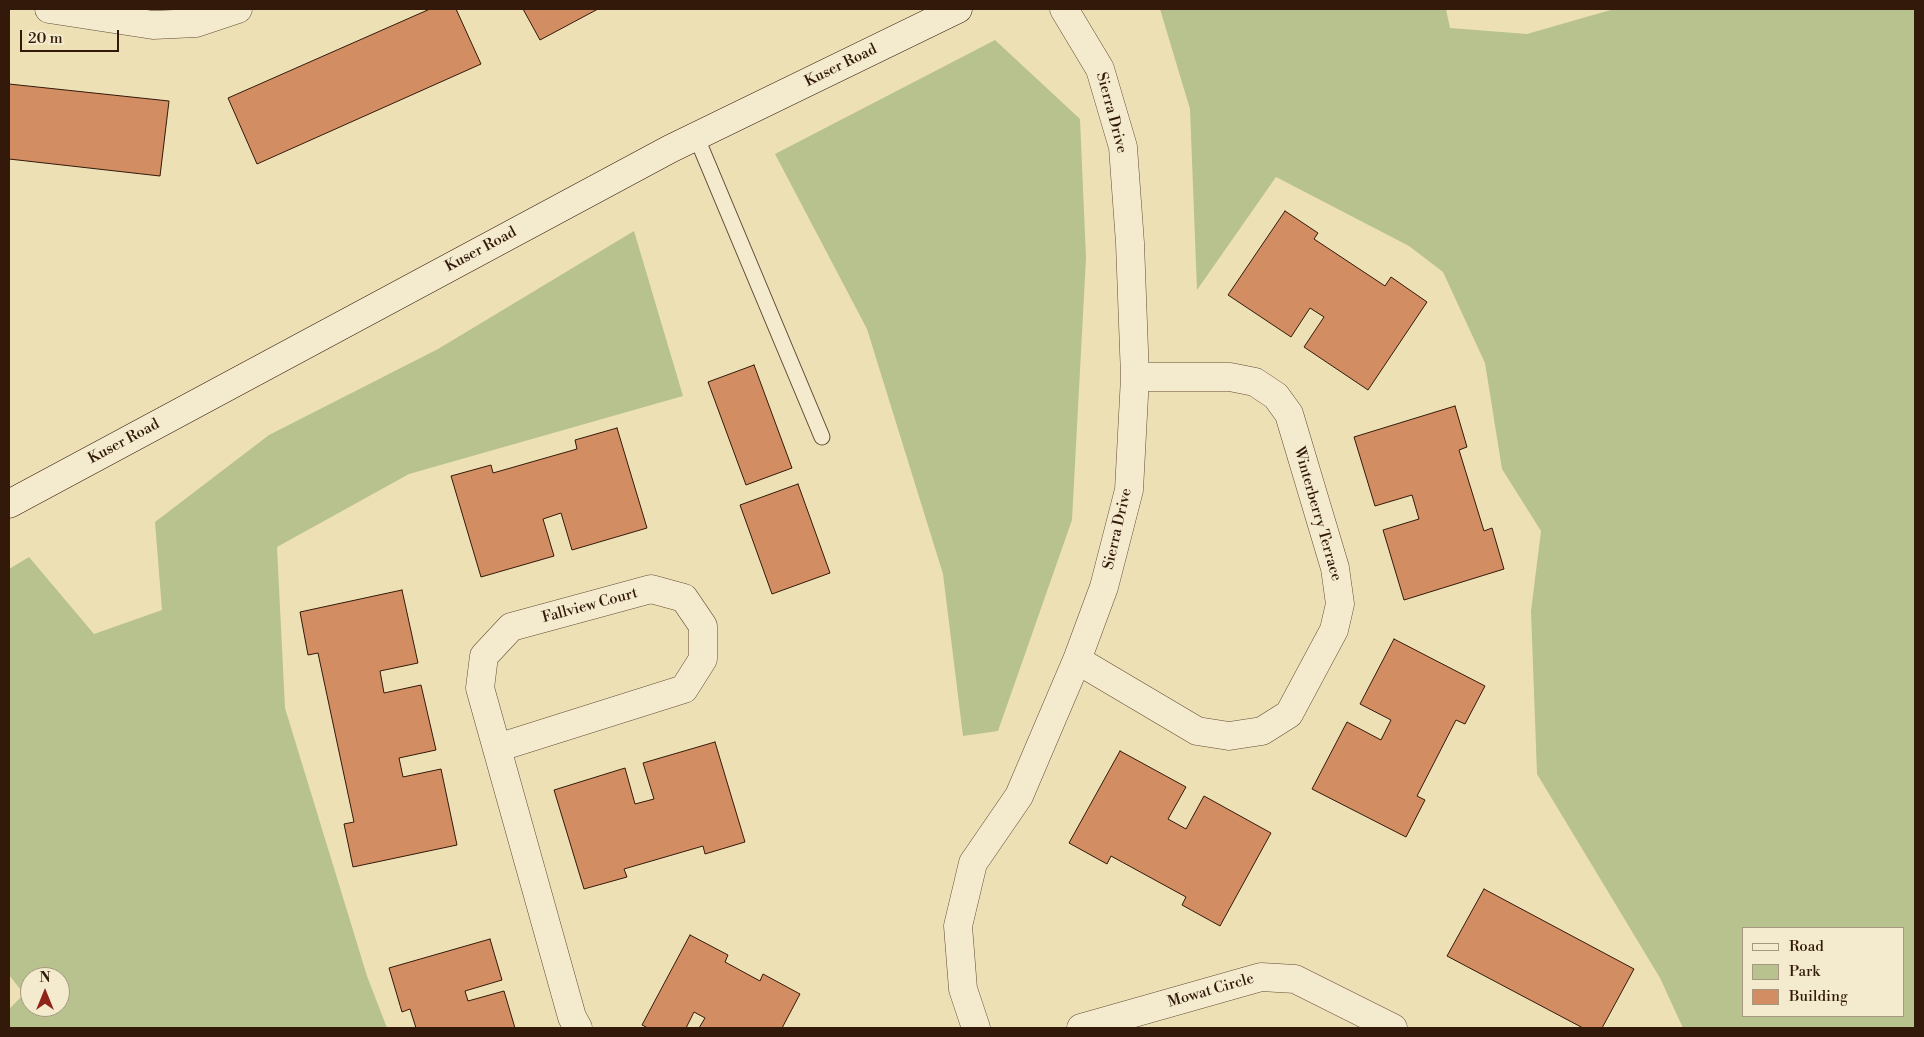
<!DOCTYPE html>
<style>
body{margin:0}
#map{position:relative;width:1924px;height:1037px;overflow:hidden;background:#eee0b5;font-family:"Libre Bodoni",serif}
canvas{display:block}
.frame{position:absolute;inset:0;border:10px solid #321909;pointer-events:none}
.legend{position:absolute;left:1742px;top:927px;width:162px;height:90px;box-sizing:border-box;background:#f4ebcf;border:1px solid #a69780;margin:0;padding:6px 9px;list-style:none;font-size:15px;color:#321909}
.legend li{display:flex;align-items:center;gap:10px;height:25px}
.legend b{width:25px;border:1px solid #a69780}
.north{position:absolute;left:20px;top:967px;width:50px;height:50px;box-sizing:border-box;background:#f4ebcf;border:1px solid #a69780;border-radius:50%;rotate:0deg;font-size:14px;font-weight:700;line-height:20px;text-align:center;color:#321909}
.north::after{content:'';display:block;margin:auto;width:18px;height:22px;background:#8f2418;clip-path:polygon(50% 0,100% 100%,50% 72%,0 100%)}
.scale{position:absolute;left:20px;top:30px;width:99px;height:22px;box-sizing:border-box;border:2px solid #321909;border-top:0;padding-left:6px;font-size:15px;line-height:18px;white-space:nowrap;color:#321909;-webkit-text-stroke:4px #f4ebcf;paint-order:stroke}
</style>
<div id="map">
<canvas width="1924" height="1037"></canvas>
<div class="frame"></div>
<ul class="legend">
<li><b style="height:6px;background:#f4ebcf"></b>Road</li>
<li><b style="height:14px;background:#b7c28e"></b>Park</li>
<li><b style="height:14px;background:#d28d63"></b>Building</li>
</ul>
<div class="north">N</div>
<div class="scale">20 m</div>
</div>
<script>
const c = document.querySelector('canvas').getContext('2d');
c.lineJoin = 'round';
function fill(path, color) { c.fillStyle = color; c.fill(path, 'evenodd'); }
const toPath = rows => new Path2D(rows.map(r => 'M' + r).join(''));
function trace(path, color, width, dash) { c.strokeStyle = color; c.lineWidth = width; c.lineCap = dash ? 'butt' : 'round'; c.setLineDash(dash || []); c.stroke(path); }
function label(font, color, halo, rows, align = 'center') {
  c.font = font + ' "Libre Bodoni",serif'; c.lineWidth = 4.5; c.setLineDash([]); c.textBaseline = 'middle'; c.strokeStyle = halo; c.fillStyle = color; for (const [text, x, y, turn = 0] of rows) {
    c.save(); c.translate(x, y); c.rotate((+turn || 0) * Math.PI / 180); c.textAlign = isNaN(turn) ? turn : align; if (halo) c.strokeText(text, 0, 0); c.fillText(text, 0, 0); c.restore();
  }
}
const green = toPath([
 [1160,9,1446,9,1450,28,1527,34,1614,9,1915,9,1915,1028,1683,1028,1660,978,1537,774,1531,611,1541,531,1502,469,1485,363,1443,272,1409,246,1276,177,1197,290,1190,109],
 [1743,928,1903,928,1903,1016,1743,1016],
 [995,40,1080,119,1086,258,1072,520,998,731,963,736,943,574,867,329,775,154],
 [634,231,683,396,409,474,277,547,285,708,367,976,387,1028,9,1028,9,1009,24,994,9,975,9,569,29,557,94,634,162,610,155,522,269,435,438,349],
 [30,977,60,977,60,1007,30,1007]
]);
const building = toPath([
 [430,9,456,9,481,64,257,164,228,98,430,9],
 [523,9,598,9,540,40,523,9],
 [9,84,169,101,160,176,9,159,9,84],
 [1285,211,1318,233,1314,239,1385,286,1391,277,1427,302,1368,390,1304,347,1324,317,1310,308,1291,337,1228,295,1285,211],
 [754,365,792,468,746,485,708,382,754,365],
 [1455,406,1467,447,1459,450,1484,531,1492,528,1504,569,1404,600,1383,530,1419,519,1412,495,1375,506,1354,437,1455,406],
 [617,428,647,528,572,550,561,513,543,519,554,556,481,577,451,476,491,465,493,473,577,449,575,440,617,428],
 [798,484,830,573,772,594,740,505,798,484],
 [402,590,418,663,380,671,384,693,421,685,436,750,399,758,403,777,441,769,457,845,353,867,344,824,354,822,318,653,308,655,300,612,402,590],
 [1394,639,1485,686,1465,724,1456,720,1417,796,1425,800,1406,837,1312,789,1347,722,1381,740,1391,720,1360,704,1394,639],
 [715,742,745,842,705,854,703,846,624,869,627,877,584,889,554,790,625,768,635,804,654,799,643,763,715,742],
 [1120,751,1186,787,1168,819,1186,829,1204,796,1271,833,1220,926,1182,905,1186,897,1111,856,1107,864,1069,843,1120,751],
 [1484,889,1634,969,1602,1028,1583,1028,1447,956,1484,889],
 [690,935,728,955,725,962,760,981,763,974,800,994,782,1028,699,1028,705,1018,694,1012,686,1028,648,1028,642,1025,690,935],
 [490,939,502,980,465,991,468,1001,504,991,515,1028,416,1028,410,1009,402,1012,389,968,490,939]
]);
const lane = toPath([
 [696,136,822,437]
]);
const street = toPath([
 [49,9,153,25,196,23,238,9],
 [1077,660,1197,731,1229,736,1262,731,1289,714,1334,630,1340,604,1335,568,1289,414,1276,396,1255,382,1230,377,1135,377],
 [497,748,684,689,703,659,703,626,684,598,651,589,511,627,484,656,480,688,572,1017,578,1028],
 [976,1028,963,989,958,926,973,863,1019,796,1077,660,1104,587,1129,490,1135,377,1130,243,1123,147,1100,69,1064,9],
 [1081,1028,1261,977,1295,979,1393,1028]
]);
const secondary = toPath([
 [9,504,670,149,958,9]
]);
const streetNames = [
 ["Kuser Road",841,66,-26],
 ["Sierra Drive",1111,113,75],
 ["Kuser Road",481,250,-28],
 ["Kuser Road",124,442,-28],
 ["Winterberry Terrace",1317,514,74],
 ["Sierra Drive",1118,529,-77],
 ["Fallview Court",590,606,-15],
 ["Mowat Circle",1211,991,-16]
];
fill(green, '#b7c28e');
fill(building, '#d28d63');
trace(building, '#321909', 1);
trace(lane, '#614b34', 17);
trace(street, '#614b34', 29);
trace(secondary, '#321909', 29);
trace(lane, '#f4ebcf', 15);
trace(street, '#f4ebcf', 28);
trace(secondary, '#f4ebcf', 28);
label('15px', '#321909', '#f4ebcf', streetNames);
</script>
